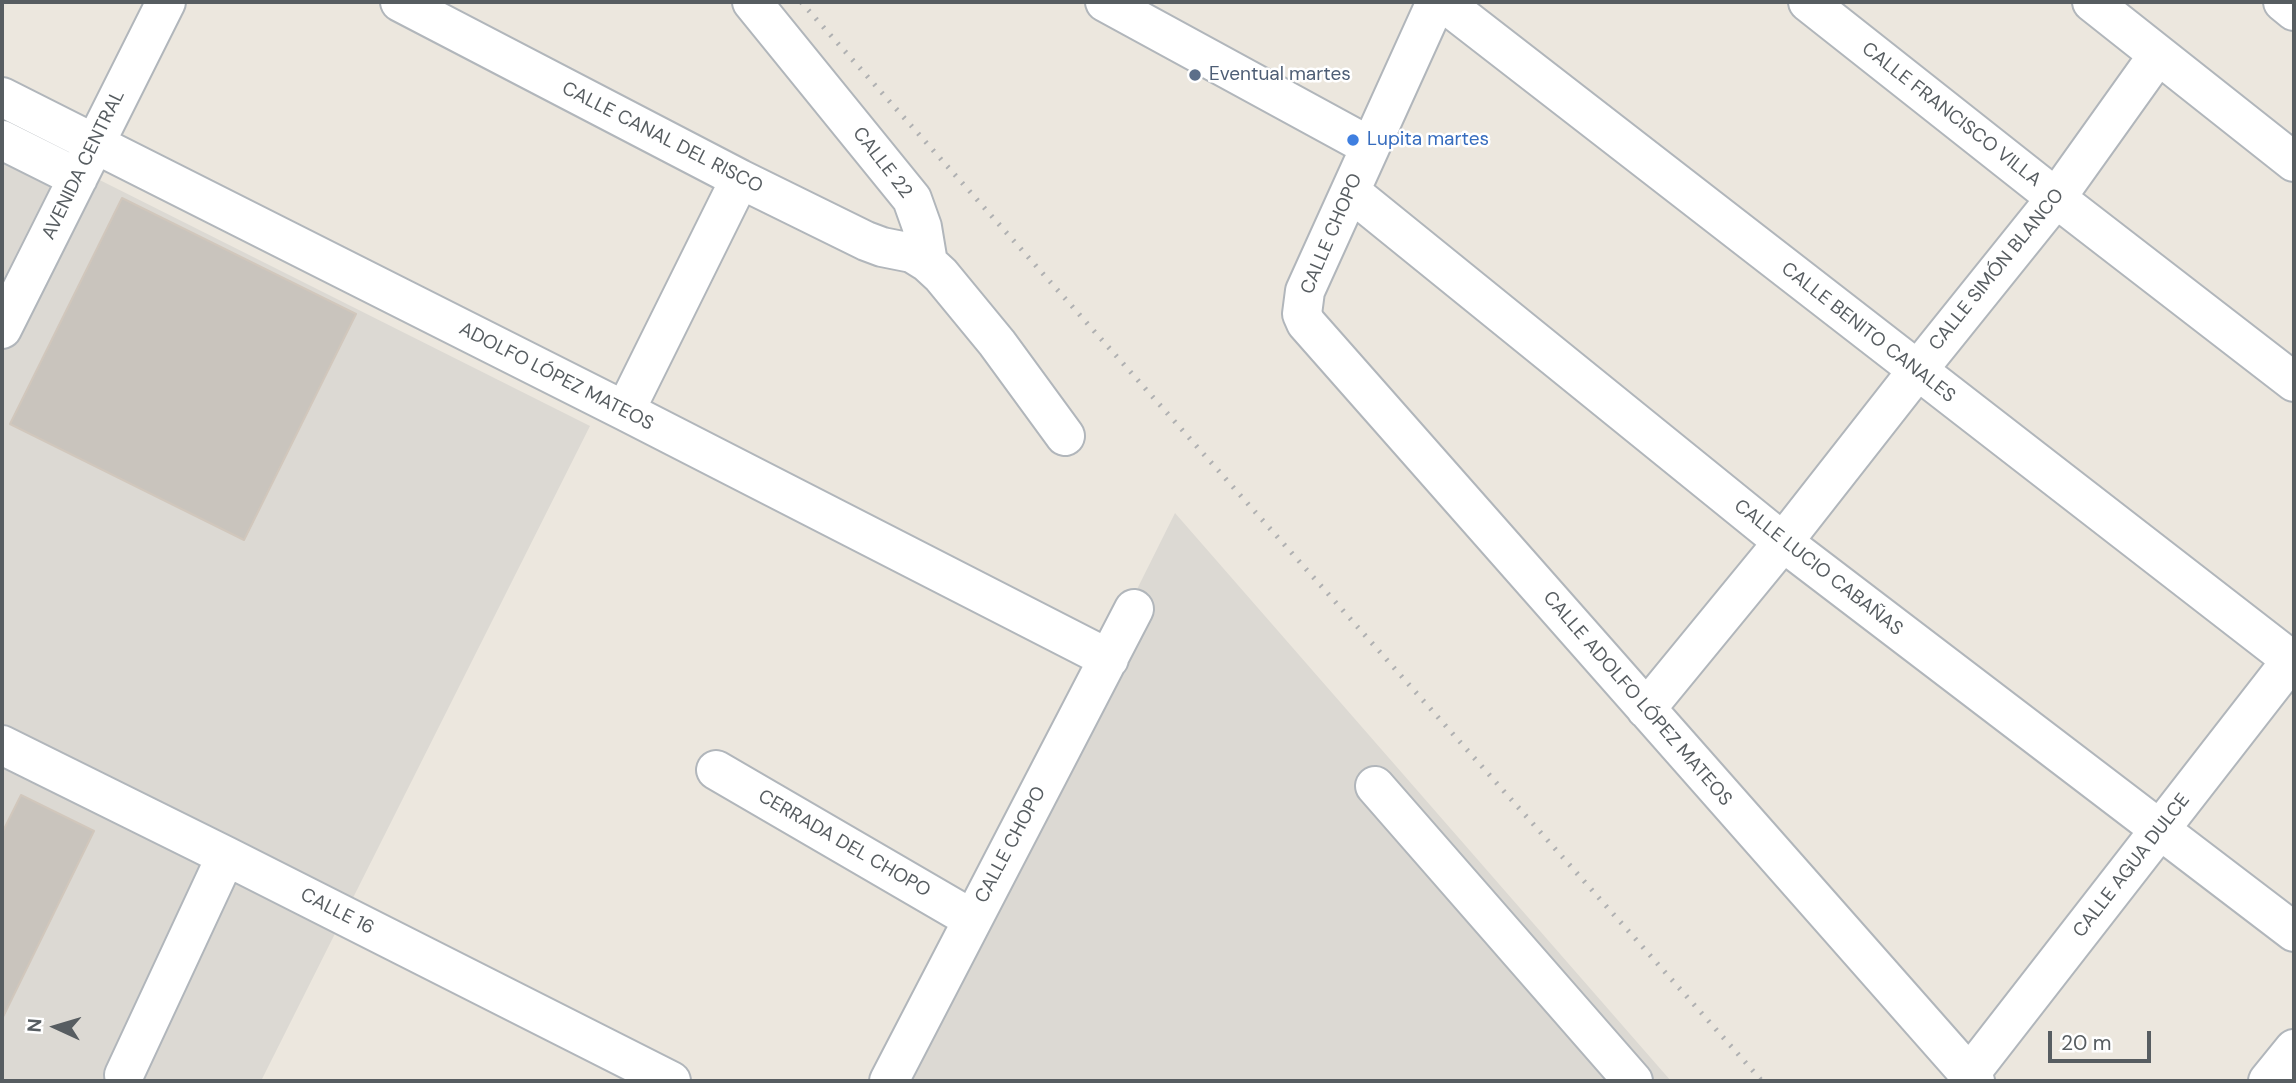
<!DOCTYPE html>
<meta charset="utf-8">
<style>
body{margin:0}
#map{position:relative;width:2296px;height:1083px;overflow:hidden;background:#ece7de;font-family:"DM Sans",sans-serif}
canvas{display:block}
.frame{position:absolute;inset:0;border:4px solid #575d61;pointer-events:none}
.north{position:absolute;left:21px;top:992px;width:70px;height:70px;-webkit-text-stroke:5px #fff;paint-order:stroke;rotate:274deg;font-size:19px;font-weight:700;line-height:28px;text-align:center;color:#575d61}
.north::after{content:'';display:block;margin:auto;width:24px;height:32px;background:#575d61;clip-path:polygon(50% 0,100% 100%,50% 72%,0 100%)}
.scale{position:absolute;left:2048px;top:1031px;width:103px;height:32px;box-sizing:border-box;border:4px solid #575d61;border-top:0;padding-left:9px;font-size:21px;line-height:24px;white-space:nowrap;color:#575d61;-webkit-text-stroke:5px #fff;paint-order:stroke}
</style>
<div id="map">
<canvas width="2296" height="1083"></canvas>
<div class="frame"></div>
<div class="north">N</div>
<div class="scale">20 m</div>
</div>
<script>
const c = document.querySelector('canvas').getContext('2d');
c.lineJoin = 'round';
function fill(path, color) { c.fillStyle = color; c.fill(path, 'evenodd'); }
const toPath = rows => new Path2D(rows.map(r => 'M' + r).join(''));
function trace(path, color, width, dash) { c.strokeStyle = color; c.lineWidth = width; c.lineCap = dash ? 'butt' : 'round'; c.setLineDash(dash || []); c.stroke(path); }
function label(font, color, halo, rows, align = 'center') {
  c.font = font + ' "DM Sans",sans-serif'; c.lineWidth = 5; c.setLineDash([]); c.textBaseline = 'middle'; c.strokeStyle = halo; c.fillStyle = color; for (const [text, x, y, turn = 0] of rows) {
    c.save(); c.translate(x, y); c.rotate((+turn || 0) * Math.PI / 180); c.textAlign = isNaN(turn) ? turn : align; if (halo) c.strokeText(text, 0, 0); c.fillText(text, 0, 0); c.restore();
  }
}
const industrial = toPath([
 [2,131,590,426,261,1081,2,1081],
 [1175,513,1671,1081,892,1081]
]);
const building = toPath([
 [122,198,356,314,244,540,10,424,122,198],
 [21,795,94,831,2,1019,2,833,21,795]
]);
const minor = toPath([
 [400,2,740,179,866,241,882,247,912,253,928,263,941,275,997,343,1065,436],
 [752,2,912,199,922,227,928,263],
 [1105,2,1369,146],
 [1436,2,1305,291,1302,314,1306,323,1975,1081],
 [1443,2,2294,662],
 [1808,2,2056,198,2294,382],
 [2092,2,2294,162],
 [2283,2,2294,11],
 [2,97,625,411,1109,659],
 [2,140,78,178],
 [1351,192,1783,542,2294,932],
 [2,329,166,2],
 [625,411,740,179],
 [1646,709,1783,542,1917,371,2056,198,2158,55],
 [2,745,226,856,671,1081],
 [716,770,972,919],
 [1375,786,1633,1081],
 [124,1075,226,856],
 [1969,1075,2294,657],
 [889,1081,1134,609],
 [2268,1081,2294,1049]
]);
const rail = toPath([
 [801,2,1762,1081]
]);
const markers = [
 [1195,75,7,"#5c6f8a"],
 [1353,140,7,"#3f7fe0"]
];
const serviceNames = [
 ["Eventual martes",1209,75]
];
const streetNames = [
 ["CALLE FRANCISCO VILLA",1951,115,38],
 ["CALLE CANAL DEL RISCO",662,138,27],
 ["CALLE 22",882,163,52],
 ["AVENIDA CENTRAL",84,165,-64],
 ["CALLE CHOPO",1332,234,-67],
 ["CALLE SIMÓN BLANCO",1997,270,-51],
 ["CALLE BENITO CANALES",1868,333,38],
 ["ADOLFO LÓPEZ MATEOS",556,377,27],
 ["CALLE LUCIO CABAÑAS",1818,568,38],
 ["CALLE ADOLFO LÓPEZ MATEOS",1637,699,49],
 ["CERRADA DEL CHOPO",844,844,30],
 ["CALLE CHOPO",1011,845,-62],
 ["CALLE AGUA DULCE",2132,866,-52],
 ["CALLE 16",337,912,27]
];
const shopNames = [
 ["Lupita martes",1367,140]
];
fill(industrial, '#dcd9d3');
fill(building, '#c9c4bd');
trace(building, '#d1c7bc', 2);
trace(minor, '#b1b6bb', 42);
trace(minor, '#fff', 38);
trace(rail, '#b0b1b2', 5, [2, 9]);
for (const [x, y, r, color] of markers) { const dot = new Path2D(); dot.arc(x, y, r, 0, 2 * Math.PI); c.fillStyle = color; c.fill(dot); trace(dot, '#fff', 2.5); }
label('19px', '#4e5e75', '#fff', serviceNames, 'left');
label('19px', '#575d61', '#fff', streetNames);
label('19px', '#366cbe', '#fff', shopNames, 'left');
</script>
